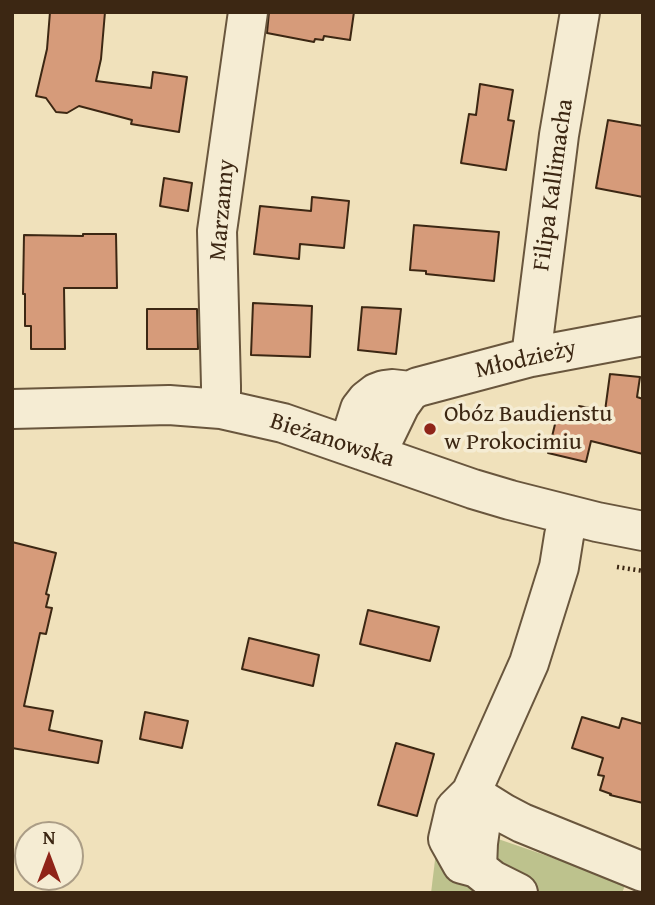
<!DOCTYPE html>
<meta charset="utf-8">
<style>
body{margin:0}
#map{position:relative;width:655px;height:905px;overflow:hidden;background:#f0e1bb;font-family:"Gentium Book Plus",serif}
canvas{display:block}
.frame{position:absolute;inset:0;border:14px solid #3c2713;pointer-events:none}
.north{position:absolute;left:14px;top:821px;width:70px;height:70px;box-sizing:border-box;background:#f5ecd3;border:2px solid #ab9d86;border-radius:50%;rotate:0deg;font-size:19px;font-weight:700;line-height:28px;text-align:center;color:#3c2713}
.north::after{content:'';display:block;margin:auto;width:24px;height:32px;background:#8f2418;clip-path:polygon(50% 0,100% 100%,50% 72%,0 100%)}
</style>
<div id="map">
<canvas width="655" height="905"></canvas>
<div class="frame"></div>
<div class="north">N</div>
</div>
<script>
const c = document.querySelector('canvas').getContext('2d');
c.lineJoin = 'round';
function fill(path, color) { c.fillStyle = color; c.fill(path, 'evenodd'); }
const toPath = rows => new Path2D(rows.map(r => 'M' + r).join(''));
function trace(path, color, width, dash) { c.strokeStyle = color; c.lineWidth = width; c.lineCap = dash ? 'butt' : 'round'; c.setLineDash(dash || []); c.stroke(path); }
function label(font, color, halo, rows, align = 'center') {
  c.font = font + ' "Gentium Book Plus",serif'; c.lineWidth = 7; c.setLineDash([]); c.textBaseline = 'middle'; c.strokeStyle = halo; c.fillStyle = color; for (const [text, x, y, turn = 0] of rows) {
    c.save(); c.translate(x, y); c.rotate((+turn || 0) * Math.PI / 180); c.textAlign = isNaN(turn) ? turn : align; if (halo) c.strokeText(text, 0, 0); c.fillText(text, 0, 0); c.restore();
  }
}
const green = toPath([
 [440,819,626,883,622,893,431,893]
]);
const building = toPath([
 [50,12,105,12,101,59,96,81,151,88,153,72,187,77,179,132,131,124,132,120,79,106,67,113,56,112,46,98,36,96,47,49,50,12],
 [269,12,354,12,350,40,324,36,323,40,315,39,314,42,267,33,269,12],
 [480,84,513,90,508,120,514,121,506,170,461,163,469,114,476,115,480,84],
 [608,120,643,126,643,197,596,188,608,120],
 [164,178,192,183,188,211,160,206,164,178],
 [312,197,349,201,344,248,300,244,299,259,254,254,260,206,311,211,312,197],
 [414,225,499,232,494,281,426,274,426,271,410,270,414,225],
 [83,234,116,234,117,288,64,288,65,349,31,349,31,326,25,326,25,294,23,294,24,235,83,236,83,234],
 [253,303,312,306,310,357,251,355,253,303],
 [362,307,401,309,396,354,358,350,362,307],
 [147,309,197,309,198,349,147,349,147,309],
 [610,374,640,377,637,397,643,399,643,454,591,441,586,462,548,453,557,416,576,421,579,406,605,411,610,374],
 [12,542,56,553,46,594,49,595,46,607,52,608,46,634,40,633,24,706,53,711,49,730,102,741,98,763,12,748,12,542],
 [368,610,439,627,430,661,360,644,368,610],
 [249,638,319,655,313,686,242,669,249,638],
 [145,712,188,721,182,748,140,739,145,712],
 [582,717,619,728,622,718,643,724,643,803,610,795,611,794,600,790,604,776,598,775,603,758,572,748,582,717],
 [396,743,434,754,417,816,378,805,396,743]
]);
const path = toPath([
 [617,567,643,571]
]);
const minor = toPath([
 [531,357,559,135,580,12],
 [410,391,392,389,384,390,376,393,367,400,360,409,354,428,361,450,384,438,400,405,410,391,418,387,531,357,643,336],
 [12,409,169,405,221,409,283,423,473,489,510,500,597,522,643,531],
 [221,409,221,386,217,231,248,12],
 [569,515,564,536,559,567,529,663,471,793,503,813,522,823,643,872],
 [477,868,462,864,448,839,455,809,471,793,481,822,478,843,477,868,492,880,518,893]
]);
const markers = [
 [430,429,7,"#8f2418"]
];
const streetNames = [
 ["Filipa Kallimacha",554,185,-82],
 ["Marzanny",223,210,-85],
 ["Młodzieży",526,360,-13],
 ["Bieżanowska",332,441,18]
];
const poiNames = [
 ["Obóz Baudienstu",444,415],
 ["w Prokocimiu",444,443]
];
fill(green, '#bdc28d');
fill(building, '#d69b7a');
trace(building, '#3c2713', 2);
trace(minor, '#69563d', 42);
trace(path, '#3c2713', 4.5, [2, 3.5]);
trace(minor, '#f5ecd3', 38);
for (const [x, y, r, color] of markers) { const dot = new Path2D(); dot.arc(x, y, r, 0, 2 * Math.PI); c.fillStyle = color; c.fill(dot); trace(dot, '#f5ecd3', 2.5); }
label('24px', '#3c2713', '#f5ecd3', streetNames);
label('24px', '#3c2713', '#f5ecd3', poiNames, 'left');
</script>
